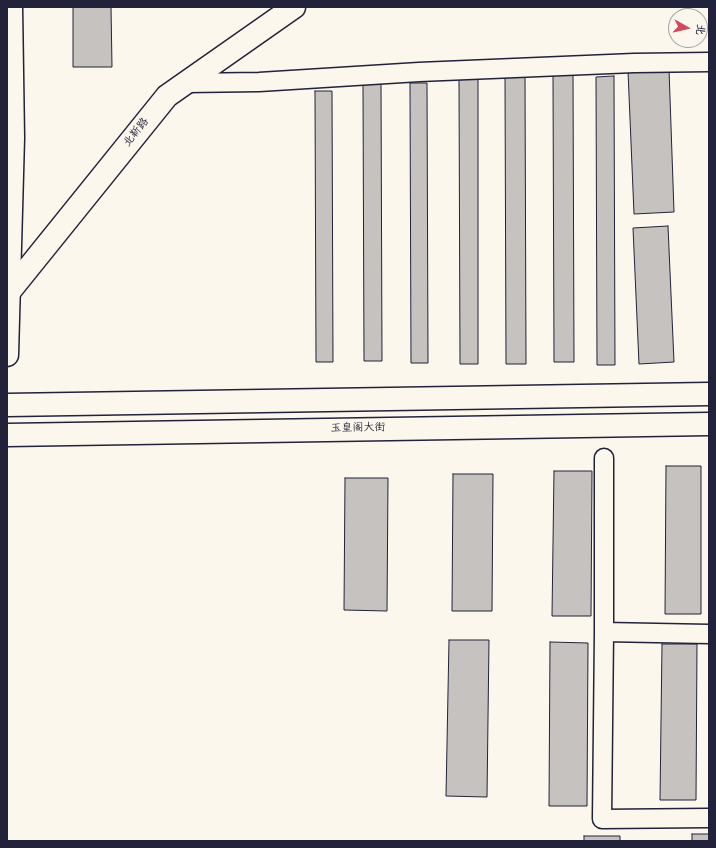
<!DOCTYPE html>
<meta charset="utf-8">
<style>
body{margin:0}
#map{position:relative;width:716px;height:848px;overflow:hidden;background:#fbf7ec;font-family:"Gochi Hand","LXGW WenKai TC",sans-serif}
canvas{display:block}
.frame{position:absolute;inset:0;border:8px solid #22223b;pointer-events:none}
.north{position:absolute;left:668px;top:8px;width:40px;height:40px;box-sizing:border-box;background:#fbf7ec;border:1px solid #a4a2a5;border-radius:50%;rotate:98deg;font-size:11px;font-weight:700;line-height:16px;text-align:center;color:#22223b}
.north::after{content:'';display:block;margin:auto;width:14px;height:18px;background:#d1495b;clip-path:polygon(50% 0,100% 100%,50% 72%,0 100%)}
</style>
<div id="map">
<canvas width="716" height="848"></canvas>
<div class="frame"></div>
<div class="north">北</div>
</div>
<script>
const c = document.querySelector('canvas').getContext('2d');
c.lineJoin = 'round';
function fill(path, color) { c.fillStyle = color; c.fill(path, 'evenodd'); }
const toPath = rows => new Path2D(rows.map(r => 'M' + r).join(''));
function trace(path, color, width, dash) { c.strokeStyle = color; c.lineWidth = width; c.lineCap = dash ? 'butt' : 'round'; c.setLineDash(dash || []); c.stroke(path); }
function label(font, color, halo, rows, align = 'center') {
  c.font = font + ' "Gochi Hand","LXGW WenKai TC",sans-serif'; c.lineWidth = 3.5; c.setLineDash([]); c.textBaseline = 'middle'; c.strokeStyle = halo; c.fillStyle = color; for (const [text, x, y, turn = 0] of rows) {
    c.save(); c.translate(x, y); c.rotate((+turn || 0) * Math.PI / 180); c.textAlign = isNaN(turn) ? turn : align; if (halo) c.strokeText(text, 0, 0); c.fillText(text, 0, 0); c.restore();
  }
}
const building = toPath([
 [73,7,111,7,112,67,73,67,73,7],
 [669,69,674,212,634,214,628,71,669,69],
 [553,75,573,75,574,362,554,362,553,75],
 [505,76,525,76,526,364,506,364,505,76],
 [614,76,615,365,597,365,596,77,614,76],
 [459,78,478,78,478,364,460,364,459,78],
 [410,83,427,83,428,363,411,363,410,83],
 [363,84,381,84,382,361,364,361,363,84],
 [315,91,332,91,333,362,316,362,315,91],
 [668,226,674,362,639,364,633,228,668,226],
 [666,466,701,466,701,614,665,614,666,466],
 [554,471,592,471,591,616,552,616,554,471],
 [453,474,493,474,492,611,452,611,453,474],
 [345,478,388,478,387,611,344,610,345,478],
 [449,640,489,640,487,797,446,796,449,640],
 [550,642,588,643,587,806,549,806,550,642],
 [662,644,697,644,696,800,660,800,662,644],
 [692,834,709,834,709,841,692,841,692,834],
 [584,836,620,836,620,841,584,841,584,836]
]);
const minor = toPath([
 [186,83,259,82,419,72,634,63,709,62],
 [604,632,604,458],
 [709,634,604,632,602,819,709,818]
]);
const tertiary = toPath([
 [7,355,13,138,11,7],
 [7,405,709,394],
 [7,435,709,424]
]);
const secondary = toPath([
 [9,292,167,96,294,7]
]);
const streetNames = [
 ["北靳路",137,133,-51],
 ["玉皇阁大街",358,429,-1]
];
fill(building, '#c6c2c0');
trace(building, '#22223b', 1);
trace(minor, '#22223b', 21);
trace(tertiary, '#22223b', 25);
trace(secondary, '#22223b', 25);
trace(minor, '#fbf7ec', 18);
trace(tertiary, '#fbf7ec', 22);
trace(secondary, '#fbf7ec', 22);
label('11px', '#22223b', '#fbf7ec', streetNames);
</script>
